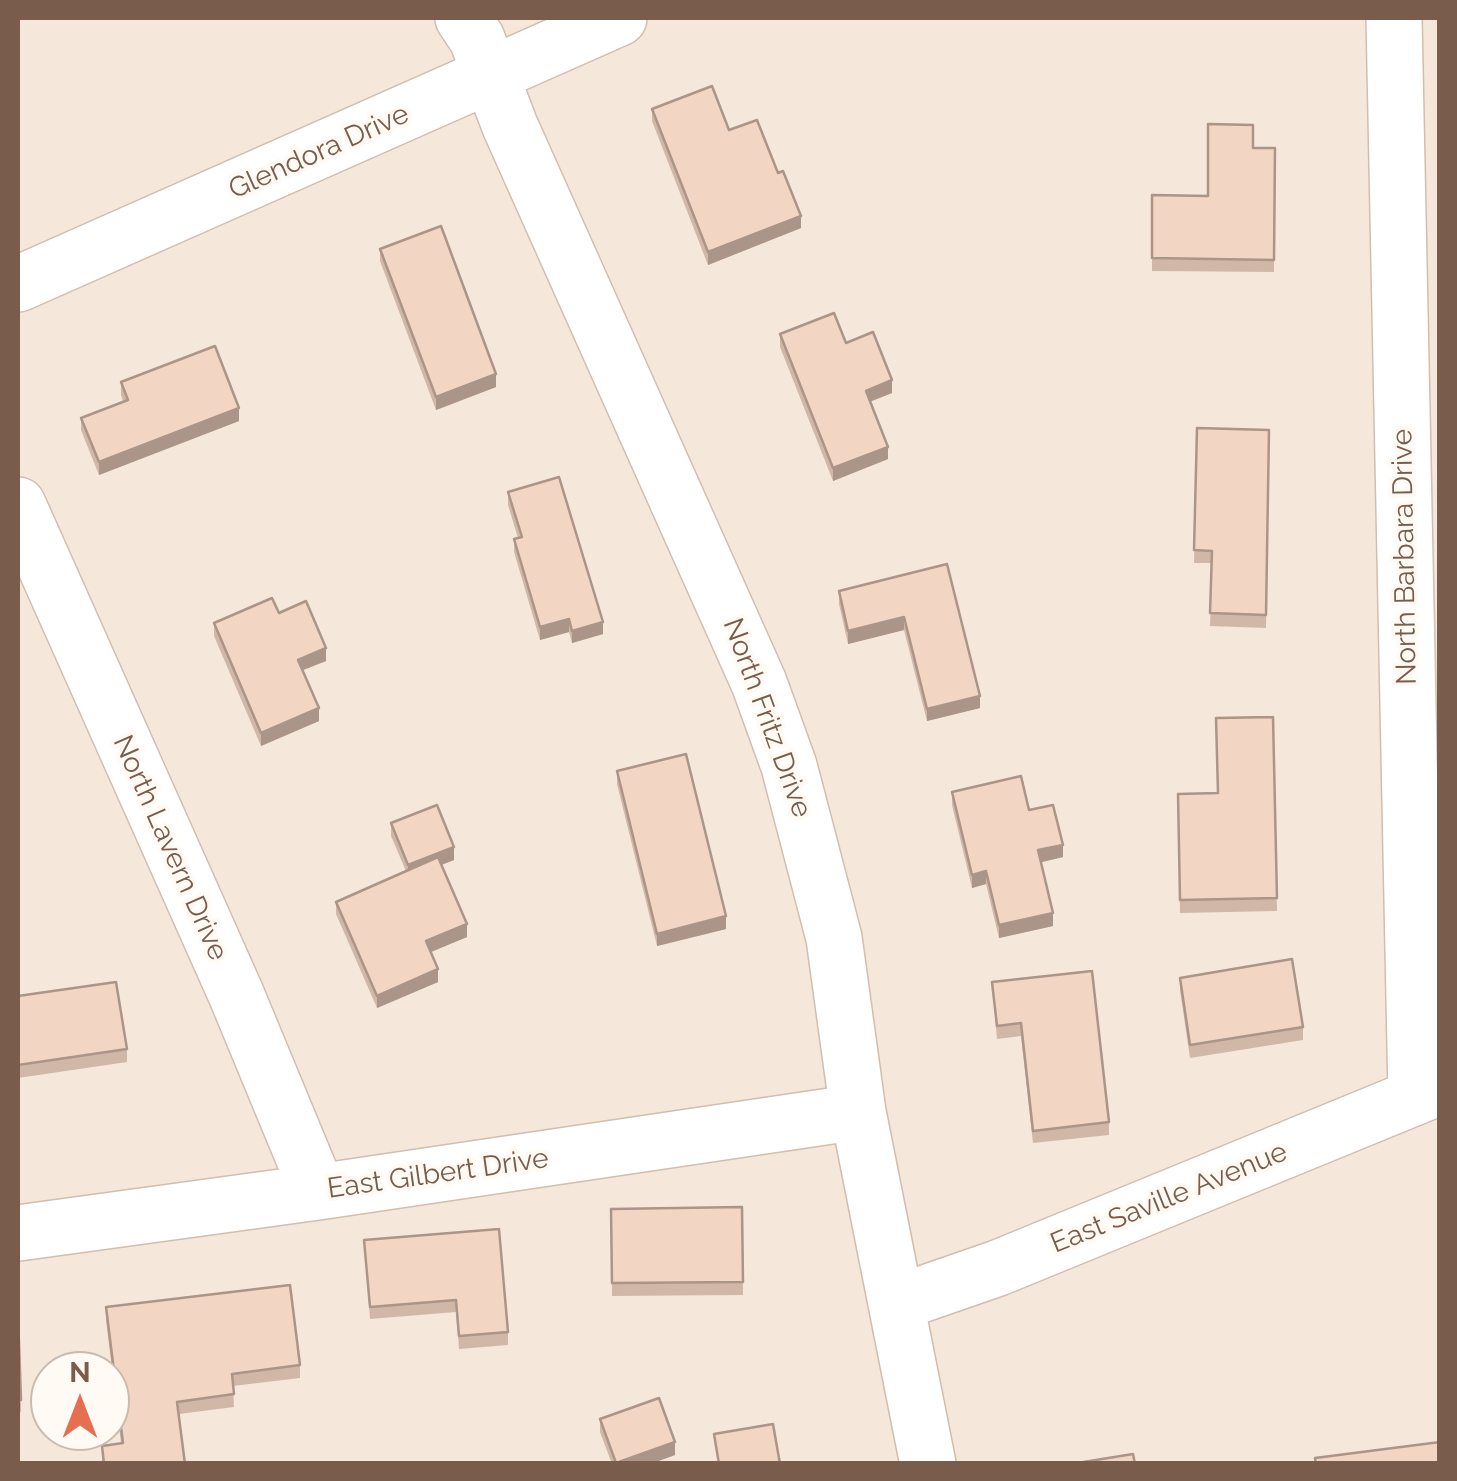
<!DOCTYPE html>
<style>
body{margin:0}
#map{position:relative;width:1457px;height:1481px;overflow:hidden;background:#fdf6ec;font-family:Raleway,sans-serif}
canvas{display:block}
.frame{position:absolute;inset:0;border:20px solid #7a5c4d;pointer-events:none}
.north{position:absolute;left:30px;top:1351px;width:100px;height:100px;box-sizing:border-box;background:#fffaf3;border:2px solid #cabbb1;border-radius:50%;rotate:0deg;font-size:28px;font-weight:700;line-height:40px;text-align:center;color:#7a5c4d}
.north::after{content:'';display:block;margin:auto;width:35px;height:45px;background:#e76f51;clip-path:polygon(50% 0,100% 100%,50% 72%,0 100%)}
</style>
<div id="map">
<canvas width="1457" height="1481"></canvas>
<div class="frame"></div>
<div class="north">N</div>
</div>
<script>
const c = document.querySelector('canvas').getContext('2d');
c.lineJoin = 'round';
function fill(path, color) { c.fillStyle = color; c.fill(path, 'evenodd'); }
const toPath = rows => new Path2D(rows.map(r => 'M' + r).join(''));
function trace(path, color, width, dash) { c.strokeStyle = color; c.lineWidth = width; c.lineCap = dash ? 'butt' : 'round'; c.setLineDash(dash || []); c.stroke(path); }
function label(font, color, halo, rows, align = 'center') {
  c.font = font + ' Raleway,sans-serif'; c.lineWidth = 8; c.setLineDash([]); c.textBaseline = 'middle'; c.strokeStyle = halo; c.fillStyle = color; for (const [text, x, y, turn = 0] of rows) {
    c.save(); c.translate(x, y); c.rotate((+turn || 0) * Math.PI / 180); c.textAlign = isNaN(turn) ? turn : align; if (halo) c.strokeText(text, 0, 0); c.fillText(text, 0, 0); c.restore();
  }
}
const residential = toPath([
 [18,18,1439,18,1439,1463,18,1463],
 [50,1371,110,1371,110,1431,50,1431]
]);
const minor = toPath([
 [463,18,477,39,510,126,759,683,789,766,834,938,858,1112,928,1464],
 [1394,18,1416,1097],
 [18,284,619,18],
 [18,505,236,994,318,1192],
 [18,1233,318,1192,858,1112],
 [897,1303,998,1268,1440,1087]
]);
const wall = toPath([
 [652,109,729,130,801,228,708,265,652,121],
 [1253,148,1275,148,1274,272,1152,271,1152,195,1208,196],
 [380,249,496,387,436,410,380,261],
 [780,334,846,343,892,393,870,402,888,459,833,481,780,347],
 [121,382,239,421,99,475,81,430,81,418,123,401,121,395],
 [1197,428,1269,430,1266,628,1210,626,1212,563,1194,563],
 [508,492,603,634,572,643,569,632,540,640,514,552,514,539,518,538,508,505],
 [947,564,980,708,927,721,904,630,848,644,839,604,839,591],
 [279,613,326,661,303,670,319,721,261,746,214,636,214,623],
 [1273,717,1277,911,1180,913,1178,794,1217,793],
 [617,771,726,929,657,946,617,784],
 [952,792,1029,810,1063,857,1041,862,1053,926,999,938,986,884,972,888,952,805],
 [391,823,454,860,441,865,467,937,431,952,438,982,377,1008,336,914,336,902,406,871,391,836],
 [1180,978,1303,1027,1303,1040,1190,1058,1180,990],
 [992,982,1109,1122,1109,1135,1033,1143,1021,1036,997,1039],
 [18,996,127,1049,127,1062,18,1078],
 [742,1207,743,1295,612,1296,611,1209],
 [364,1240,508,1332,508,1345,459,1349,456,1312,370,1319],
 [106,1307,300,1365,300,1378,233,1386,234,1407,179,1414,185,1464,102,1464,102,1446,121,1443,106,1320],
 [18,1314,21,1400,21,1412,18,1413],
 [600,1419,675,1455,650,1464,612,1464,600,1432]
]);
const shadedWall = toPath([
 [801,216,801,228,708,265,708,252],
 [496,374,496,387,436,410,436,397],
 [892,380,892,393,866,403,866,391],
 [239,408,239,421,99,475,99,462],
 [888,447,888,459,833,481,833,468],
 [904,617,904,630,848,644,848,631],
 [569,619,569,632,540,640,540,627],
 [603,622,603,634,572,643,572,631],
 [326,648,326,661,298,672,298,660],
 [980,696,980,708,927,721,927,709],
 [319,708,319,721,261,746,261,733],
 [1063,845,1063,857,1038,863,1038,850],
 [454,847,454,860,408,878,408,865],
 [986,871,986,884,972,888,972,875],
 [1053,913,1053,926,999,938,999,925],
 [726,916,726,929,657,946,657,934],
 [467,924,467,937,426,954,426,941],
 [438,969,438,982,377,1008,377,996],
 [675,1442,675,1455,650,1464,616,1464]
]);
const building = toPath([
 [712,86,729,130,757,120,778,173,783,171,801,216,708,252,652,109,712,86],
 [1208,124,1253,125,1253,148,1275,148,1274,260,1152,258,1152,195,1208,196,1208,124],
 [441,226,496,374,436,397,380,249,441,226],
 [834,313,846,343,873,332,892,380,866,391,888,447,833,468,780,334,834,313],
 [215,346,239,408,99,462,81,418,128,400,121,382,215,346],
 [1197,428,1269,430,1266,615,1210,613,1212,551,1194,550,1197,428],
 [559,477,603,622,572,631,569,619,540,627,514,539,522,537,508,492,559,477],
 [947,564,980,696,927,709,904,617,848,631,839,591,947,564],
 [272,598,279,613,306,601,326,648,298,660,319,708,261,733,214,623,272,598],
 [1273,717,1277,898,1180,900,1178,794,1218,793,1216,718,1273,717],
 [686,754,726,916,657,934,617,771,686,754],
 [1021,776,1029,810,1053,805,1063,845,1038,850,1053,913,999,925,986,871,972,875,952,792,1021,776],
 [437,805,454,847,408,865,391,823,437,805],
 [438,857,467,924,426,941,438,969,377,996,336,902,438,857],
 [1292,959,1303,1027,1190,1045,1180,978,1292,959],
 [1092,971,1109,1122,1033,1131,1021,1023,997,1026,992,982,1092,971],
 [116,982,127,1049,18,1065,18,996,116,982],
 [742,1207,743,1282,612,1283,611,1209,742,1207],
 [499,1229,508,1332,459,1336,456,1300,370,1307,364,1240,499,1229],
 [290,1285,300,1365,232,1374,234,1394,177,1402,185,1464,104,1464,102,1446,123,1443,106,1307,290,1285],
 [18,1314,21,1400,18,1400,18,1314],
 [659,1398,675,1442,616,1463,600,1419,659,1398],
 [773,1424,780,1464,719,1464,714,1434,773,1424],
 [1440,1442,1440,1464,1316,1464,1315,1458,1440,1442],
 [1133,1454,1135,1464,1071,1464,1133,1454]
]);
const streetNames = [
 ["Glendora Drive",319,152,-24],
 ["North Barbara Drive",1405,557,-91],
 ["North Fritz Drive",767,718,70],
 ["North Lavern Drive",170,848,66],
 ["East Gilbert Drive",438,1174,-8],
 ["East Saville Avenue",1169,1198,-22]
];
fill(residential, '#f5e8da');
trace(minor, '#d1beb0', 58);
trace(minor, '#fff', 55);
fill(wall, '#d1b7a8');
fill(shadedWall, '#aa9588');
fill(building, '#f3d5c3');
trace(building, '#aa9588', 2.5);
label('28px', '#7a5c4d', '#fffaf3', streetNames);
</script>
